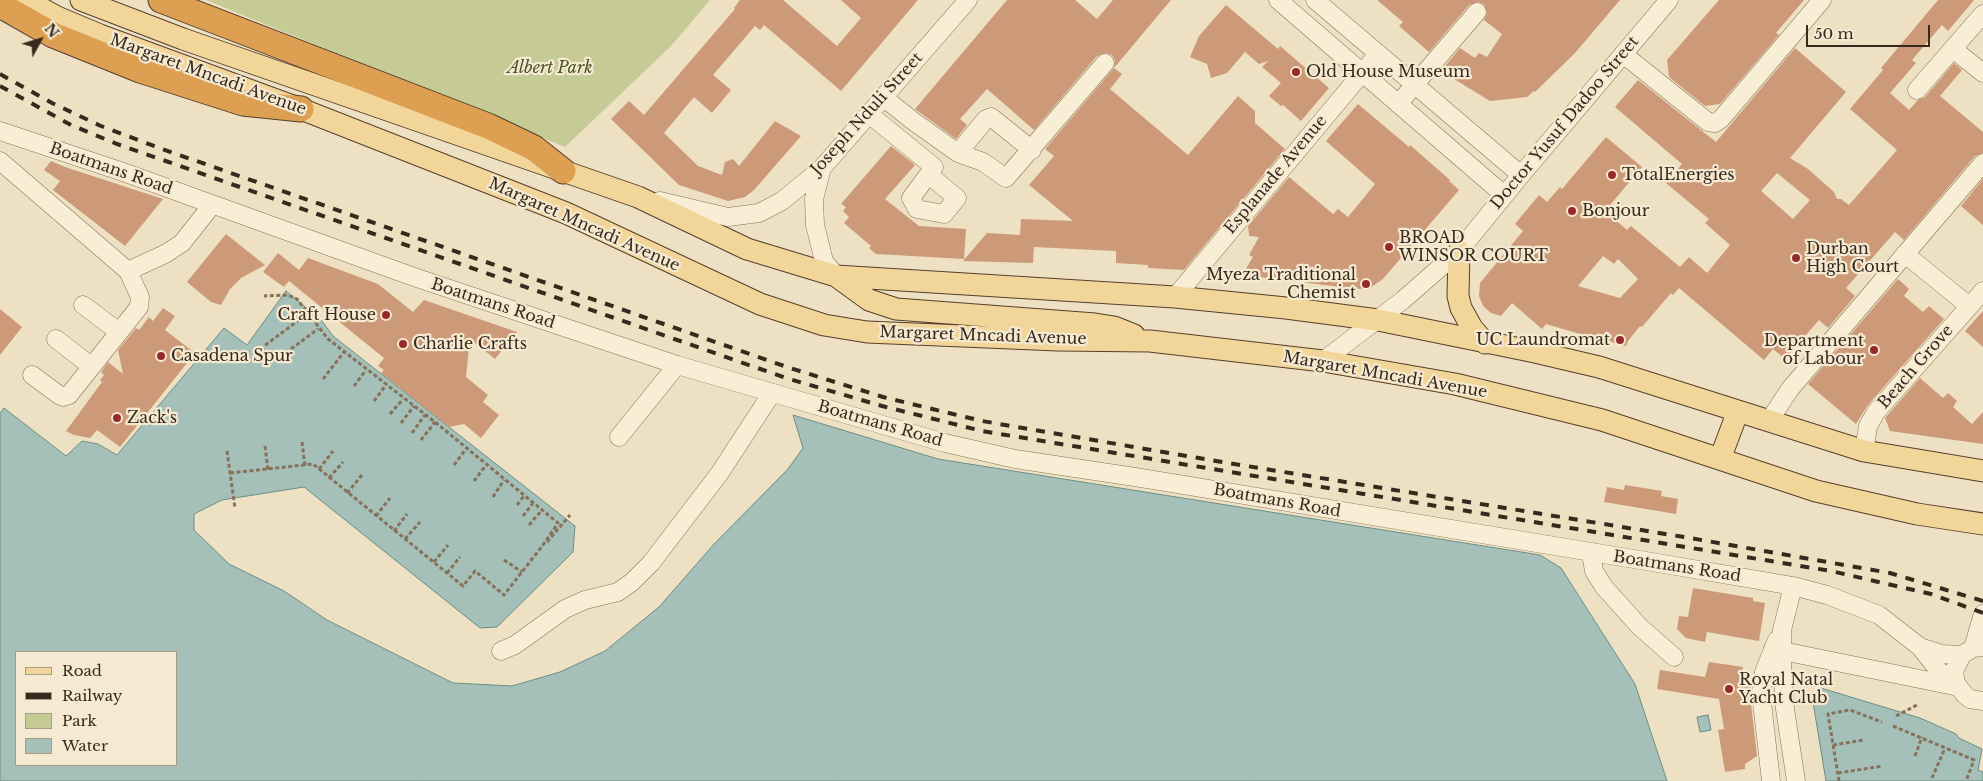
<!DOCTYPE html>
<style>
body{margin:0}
#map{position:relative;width:1983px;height:781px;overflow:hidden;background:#eee0c2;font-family:"Libre Baskerville",serif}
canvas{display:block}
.legend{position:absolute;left:15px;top:651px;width:162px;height:115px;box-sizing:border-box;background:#f5ead1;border:1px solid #a99d89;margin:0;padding:6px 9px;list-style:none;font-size:15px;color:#37291d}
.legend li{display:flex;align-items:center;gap:10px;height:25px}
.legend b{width:25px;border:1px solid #a99d89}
.north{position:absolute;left:15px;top:15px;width:50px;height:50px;-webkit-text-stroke:4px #f5ead1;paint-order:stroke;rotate:51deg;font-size:14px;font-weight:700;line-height:20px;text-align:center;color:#37291d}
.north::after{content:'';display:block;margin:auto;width:18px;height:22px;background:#37291d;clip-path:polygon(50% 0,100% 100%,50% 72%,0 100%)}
.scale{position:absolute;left:1806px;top:25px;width:124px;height:22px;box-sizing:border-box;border:2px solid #37291d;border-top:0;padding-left:6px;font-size:15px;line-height:18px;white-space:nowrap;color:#37291d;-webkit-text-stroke:4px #f5ead1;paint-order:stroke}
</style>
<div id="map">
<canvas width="1983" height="781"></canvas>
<ul class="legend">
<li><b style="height:6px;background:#f1d599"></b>Road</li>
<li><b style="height:6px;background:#37291d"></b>Railway</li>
<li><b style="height:14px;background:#c6cb96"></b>Park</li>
<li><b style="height:14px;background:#a4c0b8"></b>Water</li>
</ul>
<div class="north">N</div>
<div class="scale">50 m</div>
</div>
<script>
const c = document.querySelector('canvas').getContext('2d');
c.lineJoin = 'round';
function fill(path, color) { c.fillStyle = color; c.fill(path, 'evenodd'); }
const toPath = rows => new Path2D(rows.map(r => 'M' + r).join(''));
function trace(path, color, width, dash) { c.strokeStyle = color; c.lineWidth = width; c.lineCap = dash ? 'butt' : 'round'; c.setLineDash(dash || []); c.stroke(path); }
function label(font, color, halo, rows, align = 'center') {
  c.font = font + ' "Libre Baskerville",serif'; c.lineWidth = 4.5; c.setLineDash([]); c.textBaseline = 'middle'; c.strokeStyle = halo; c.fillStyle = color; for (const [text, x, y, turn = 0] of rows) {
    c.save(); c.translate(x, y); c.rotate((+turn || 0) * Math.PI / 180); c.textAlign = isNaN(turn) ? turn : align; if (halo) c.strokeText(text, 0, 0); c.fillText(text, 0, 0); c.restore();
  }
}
const green = toPath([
 [206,0,710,0,671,46,565,147]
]);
const water = toPath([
 [286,291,322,321,333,336,575,526,573,552,497,627,480,628,304,487,222,500,194,514,194,530,229,564,284,591,327,620,453,683,512,686,560,672,605,651,659,607,715,543,788,469,803,448,793,415,938,459,1540,555,1561,568,1635,684,1667,781,0,781,0,413,4,408,66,456,82,441,98,444,117,455,224,328,247,345,286,291],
 [176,652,176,765,16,765,16,652,176,652],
 [1821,688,1920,718,1956,734,1959,738,1982,749,1978,770,1983,772,1983,781,1826,781,1812,696,1821,688],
 [1708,715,1711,730,1700,732,1697,717,1708,715]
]);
const building = toPath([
 [740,0,783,0,837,46,861,18,841,0,918,0,841,91,764,25,760,30,755,26,713,75,731,90,712,113,694,97,664,133,698,166,722,175,725,162,733,159,739,166,775,121,801,136,754,190,745,197,728,201,679,185,611,119,629,101,644,115,735,9,734,8],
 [1007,0,1075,0,1097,19,1113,0,1171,0,1114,68,1115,60,1112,55,1106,53,1097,56,1034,130,987,89,960,119,967,125,956,139,915,109],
 [1377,0,1620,0,1575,53,1535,92,1534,91,1527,97,1490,101,1441,71,1460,48,1475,58,1479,53,1487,57,1502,34,1484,20,1487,13,1484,4,1478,2,1469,5,1429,52,1399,26,1403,22],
 [1719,0,1804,0,1776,33,1779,35,1720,104,1705,106,1669,77,1667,60],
 [1938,0,1974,0,1948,31,1942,25,1912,60,1916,63,1890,93,1909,110,1918,100,1925,97,1954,63,1962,70,1940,96,1983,132,1983,153,1975,156,1904,240,1895,232,1846,288,1855,296,1828,328,1819,320,1785,359,1773,349,1764,360,1679,288,1673,295,1671,293,1642,327,1640,326,1628,341,1626,346,1600,339,1599,342,1580,336,1580,334,1546,324,1542,329,1512,303,1501,316,1491,313,1483,306,1479,296,1480,283,1523,231,1515,224,1539,195,1547,202,1560,187,1562,189,1606,137,1642,167,1605,211,1627,230,1631,226,1680,267,1689,257,1707,273,1730,245,1705,223,1709,219,1666,183,1682,164,1615,107,1638,80,1716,142,1795,48,1846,92,1790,158,1808,169,1834,192,1837,199,1841,199,1849,205,1897,150,1850,109,1883,70,1881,68],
 [1777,173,1810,200,1793,219,1761,191],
 [1603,256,1614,264,1618,259,1638,279,1620,298,1578,286],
 [1226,5,1278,49,1280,46,1329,88,1301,121,1283,105,1281,106,1269,96,1281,83,1262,67,1268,61,1259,64,1245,52,1227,73,1211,78,1207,64,1190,57,1199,36],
 [1114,68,1122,74,1110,89,1188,155,1238,96,1255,111,1255,123,1285,149,1184,270,1148,268,1148,265,1116,263,1116,251,1034,247,1033,263,963,261,987,233,1020,235,1021,219,1073,221,1029,185,1054,156,1045,149],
 [1358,104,1409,147,1410,145,1450,180,1449,181,1459,190,1383,279,1370,288,1358,289,1242,275,1253,257,1249,255,1259,237,1249,236,1248,226,1289,177,1333,214,1338,209,1348,217,1375,184,1326,141],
 [891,146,915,165,885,199,919,226,966,229,964,259,876,254,869,248,871,246,844,223,849,217,843,211,846,207,841,204],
 [51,161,65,167,163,199,125,246,53,190,60,181,44,170],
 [1983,179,1983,225,1961,206],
 [226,234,265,265,241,278,230,289,221,305,211,302,187,282],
 [278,253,299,270,308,258,378,284,413,312,424,300,517,332,495,359,470,339,466,377,488,395,483,402,499,415,481,438,464,424,449,427,381,373,384,370,378,366,384,358,289,281,284,287,263,272],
 [1898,279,1909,289,1904,296,1923,312,1929,306,1944,319,1868,405,1856,424,1808,384],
 [163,308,175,316,165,330,195,353,120,447,97,430,90,438,74,435,66,431,102,382,100,380,104,375,101,372,108,362,123,374,118,350,136,328,139,330,149,317,153,321],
 [0,309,22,327,0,355],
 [1983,311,1983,347,1965,331],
 [1920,378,1943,398,1948,393,1957,401,1953,407,1972,424,1983,412,1983,444,1890,431,1885,418],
 [1625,485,1662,491,1661,496,1678,499,1676,514,1604,502,1607,487,1624,490],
 [1693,588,1753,598,1753,601,1765,603,1759,641,1707,632,1705,642,1686,638,1677,629,1679,616,1688,617],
 [1709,662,1743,667,1741,681,1752,683,1750,695,1757,756,1745,764,1745,769,1725,772,1718,730,1724,729,1719,699,1657,689,1660,670,1705,677]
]);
const path = toPath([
 [260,349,307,314],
 [291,349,318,329],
 [323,379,344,352],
 [354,386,366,370],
 [374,401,386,385],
 [390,414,403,399],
 [401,423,414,406],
 [412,433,425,415],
 [421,440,435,422],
 [302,442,305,466],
 [265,446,268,470],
 [227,451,235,508],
 [454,465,466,449],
 [319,469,333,451],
 [230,473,313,464,463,586,475,571,504,595,543,545,558,523,435,422,328,339,297,299,288,295,264,296],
 [329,478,343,462],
 [474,481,486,465],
 [347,493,362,475],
 [493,497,504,480],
 [517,505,524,496],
 [376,516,390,498],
 [523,516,533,503],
 [529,525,542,510],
 [394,531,407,514],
 [405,539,420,522],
 [547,542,570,515],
 [504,560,522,572],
 [434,562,448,545],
 [447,573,460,557],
 [1896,716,1917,705],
 [1893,726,1974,760,1966,781],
 [1833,745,1864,740],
 [1915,756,1922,737],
 [1838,773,1883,766],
 [1932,778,1945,748],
 [1839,781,1828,714,1850,710,1882,722]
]);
const minor = toPath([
 [1278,0,1504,195],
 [1315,0,1521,175],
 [1953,49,1983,73],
 [1623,54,1708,122,1715,123,1721,119,1822,0],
 [1917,90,1983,14],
 [883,97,913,121,958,153,983,162,1006,178,1105,63],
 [1398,104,1477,12],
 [869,114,934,167,911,198,917,209,944,214,957,198,929,175],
 [0,131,123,172,414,277,677,365,945,443,1015,459,1135,477,1646,561,1793,586,1827,595,1879,615,1920,647,1939,671,1956,683],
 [958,153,986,119,991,117,1032,150],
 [0,161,128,271,140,297,139,307,69,395,63,397,59,395,32,375],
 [822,168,814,199,815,225,824,261,836,276],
 [660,201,728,217,759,213,782,201,822,168,968,0],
 [1905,254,1969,306],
 [128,271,165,254,182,243,212,205],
 [1175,297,1378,54],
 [83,305,119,332],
 [56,339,91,366],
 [1323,361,1403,300,1459,251,1521,175,1669,0],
 [1769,421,1790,389,1983,163],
 [619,437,677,365],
 [1864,451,1868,426,1876,412,1983,291],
 [1591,553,1594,571,1604,587,1639,626,1674,657],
 [1793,586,1782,630,1782,665,1785,709,1796,781],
 [1920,647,1942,654,1962,655],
 [1983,647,1973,648,1962,655,1954,671,1956,683,1964,694,1970,699,1983,701],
 [1973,648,1983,614],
 [1773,649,1954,686],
 [501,651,515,645,565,609,585,600,618,592,632,582,651,563,719,474,772,393],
 [1771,781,1761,694,1764,672,1777,640]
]);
const major = toPath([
 [26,0,57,17,100,35,301,109,566,213,760,304,824,325,867,332,1058,340,1150,341,1323,361,1455,384,1602,420,1816,491,1917,514,1983,524],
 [81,0,183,39,638,197,747,249,836,276,1175,297,1286,308,1378,320,1535,352,1599,367,1864,451,1983,471],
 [1459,251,1458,296,1461,308,1472,328,1485,343],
 [836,276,869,300,896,309,1095,324,1114,327,1134,335],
 [1720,459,1738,411]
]);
const highway = toPath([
 [161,0,488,126,534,148,563,171],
 [0,5,53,35,140,70,243,103,301,109]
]);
const rail = toPath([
 [0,74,52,103,101,126,162,149,787,367,883,397,982,421,1216,461,1690,538,1890,573,1983,601],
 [0,86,71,125,117,144,786,378,882,406,982,431,1831,571,1931,594,1983,613]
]);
const markers = [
 [1296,72,5,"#962a2b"],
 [1612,175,5,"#962a2b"],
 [1572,211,5,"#962a2b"],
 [1389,247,5,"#962a2b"],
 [1796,258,5,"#962a2b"],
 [1366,284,5,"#962a2b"],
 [386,315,5,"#962a2b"],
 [1620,340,5,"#962a2b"],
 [403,344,5,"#962a2b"],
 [1874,350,5,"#962a2b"],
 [161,356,5,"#962a2b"],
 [117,418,5,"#962a2b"],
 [1729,689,5,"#962a2b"]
];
const parkNames = [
 ["Albert Park",550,68]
];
const poiNames = [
 ["Old House Museum",1306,72],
 ["TotalEnergies",1622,175],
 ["Bonjour",1582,211],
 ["BROAD",1399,238],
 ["WINSOR COURT",1399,256],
 ["Durban",1806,249],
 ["High Court",1806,267],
 ["Myeza Traditional",1356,275,"right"],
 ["Chemist",1356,293,"right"],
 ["Craft House",376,315,"right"],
 ["UC Laundromat",1610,340,"right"],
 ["Department",1864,341,"right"],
 ["of Labour",1864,359,"right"],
 ["Charlie Crafts",413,344],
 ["Casadena Spur",171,356],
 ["Zack's",127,418],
 ["Royal Natal",1739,680],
 ["Yacht Club",1739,698]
];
const streetNames = [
 ["Margaret Mncadi Avenue",208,75,20],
 ["Joseph Nduli Street",867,114,-48],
 ["Doctor Yusuf Dadoo Street",1565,123,-50],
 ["Boatmans Road",111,169,19],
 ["Esplanade Avenue",1276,175,-50],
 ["Margaret Mncadi Avenue",584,225,24],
 ["Boatmans Road",493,304,18],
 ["Margaret Mncadi Avenue",983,336,2],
 ["Beach Grove",1916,367,-49],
 ["Margaret Mncadi Avenue",1385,375,10],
 ["Boatmans Road",880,424,16],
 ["Boatmans Road",1277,501,10],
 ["Boatmans Road",1677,567,9]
];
fill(green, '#c6cb96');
fill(water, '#a4c0b8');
trace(water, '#6b8e85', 1);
fill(building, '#cc9a78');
trace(minor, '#877159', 19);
trace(major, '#553f2d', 23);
trace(highway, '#553f2d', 27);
trace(path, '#877159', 3, [4, 2.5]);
trace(minor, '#f8eed5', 18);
trace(major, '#f1d599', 21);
trace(highway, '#dd9f52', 25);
trace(rail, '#37291d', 4, [9, 9]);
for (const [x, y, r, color] of markers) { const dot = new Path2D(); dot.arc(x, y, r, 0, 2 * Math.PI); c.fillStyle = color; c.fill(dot); trace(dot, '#f5ead1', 2); }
label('italic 16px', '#485324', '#f5ead1', parkNames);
label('16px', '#37291d', '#f5ead1', poiNames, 'left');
label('16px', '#37291d', '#f5ead1', streetNames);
</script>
